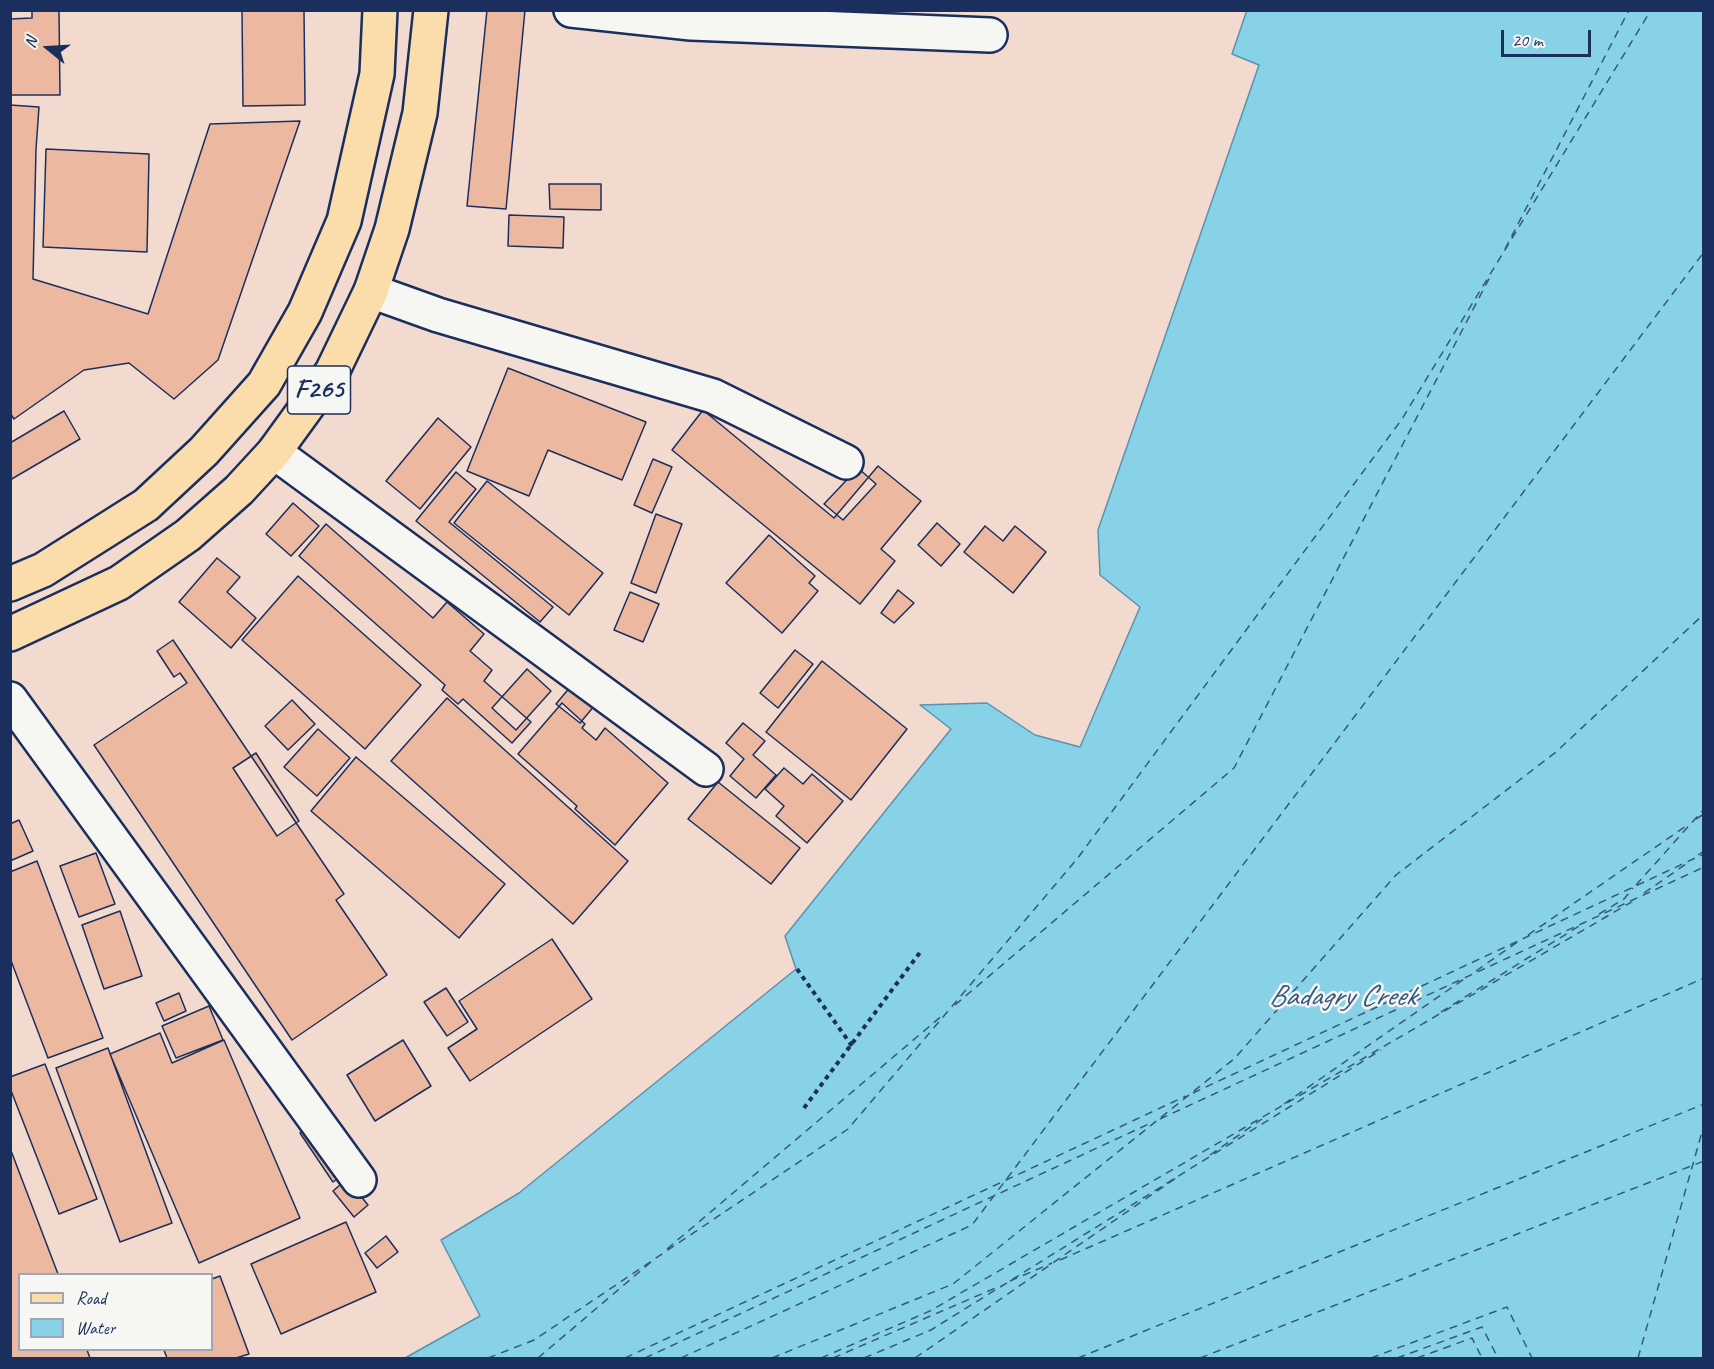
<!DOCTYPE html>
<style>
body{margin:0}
#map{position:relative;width:1714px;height:1369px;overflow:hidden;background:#f4eae2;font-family:Caveat,sans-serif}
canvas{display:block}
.frame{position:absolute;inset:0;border:12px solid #1b2f5e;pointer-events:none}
.legend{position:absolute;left:18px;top:1273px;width:195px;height:78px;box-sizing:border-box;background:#f6f6f2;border:2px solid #9ea6b7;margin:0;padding:8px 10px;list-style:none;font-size:18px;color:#1b2f5e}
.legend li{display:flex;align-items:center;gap:12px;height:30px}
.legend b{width:30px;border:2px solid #9ea6b7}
.north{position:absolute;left:18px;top:18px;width:60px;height:60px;-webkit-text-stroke:4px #f6f6f2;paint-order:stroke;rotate:288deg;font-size:16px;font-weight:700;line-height:24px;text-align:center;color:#1b2f5e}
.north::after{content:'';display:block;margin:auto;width:21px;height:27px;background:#1b2f5e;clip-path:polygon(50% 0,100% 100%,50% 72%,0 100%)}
.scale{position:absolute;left:1501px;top:30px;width:90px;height:27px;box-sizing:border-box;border:3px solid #1b2f5e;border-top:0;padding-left:8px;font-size:18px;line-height:21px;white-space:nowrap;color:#1b2f5e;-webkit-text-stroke:4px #f6f6f2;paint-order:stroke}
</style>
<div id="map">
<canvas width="1714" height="1369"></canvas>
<div class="frame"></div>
<ul class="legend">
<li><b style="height:8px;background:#fbddab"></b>Road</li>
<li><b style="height:16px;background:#87d2e7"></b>Water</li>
</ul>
<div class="north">N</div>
<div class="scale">20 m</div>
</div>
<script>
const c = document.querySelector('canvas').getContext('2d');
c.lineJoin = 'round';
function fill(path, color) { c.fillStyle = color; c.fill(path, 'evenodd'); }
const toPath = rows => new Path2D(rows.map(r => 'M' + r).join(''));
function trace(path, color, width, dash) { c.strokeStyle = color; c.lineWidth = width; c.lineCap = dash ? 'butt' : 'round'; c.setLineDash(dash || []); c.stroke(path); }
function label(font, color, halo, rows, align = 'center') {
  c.font = font + ' Caveat,sans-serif'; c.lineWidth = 5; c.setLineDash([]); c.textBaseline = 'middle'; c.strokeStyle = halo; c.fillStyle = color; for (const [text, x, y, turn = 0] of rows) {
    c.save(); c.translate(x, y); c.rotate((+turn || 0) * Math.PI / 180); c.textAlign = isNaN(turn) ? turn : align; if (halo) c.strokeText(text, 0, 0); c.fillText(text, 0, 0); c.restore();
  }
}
const built = toPath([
 [10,11,1247,11,1232,54,1259,65,1098,530,1100,575,1140,607,1080,747,1035,735,987,703,921,706,951,729,785,936,797,969,519,1193,441,1240,480,1316,405,1358,11,1358],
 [20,1274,212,1274,212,1350,20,1350]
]);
const water = toPath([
 [1247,10,1703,11,1703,1358,405,1358,480,1316,441,1240,519,1193,796,969,785,936,951,729,920,705,987,703,1035,735,1080,747,1140,607,1100,575,1098,530,1259,65,1232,54,1247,10]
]);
const ferry = toPath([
 [1505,249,1629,10],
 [1696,819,1704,814],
 [1698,855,1704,851],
 [1636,885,1704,809],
 [1644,893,1689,862],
 [1599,914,1624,899,1633,888],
 [1528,935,1689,824],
 [1476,971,1519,941],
 [955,1005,1234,768,1491,275],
 [1441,1012,1584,923],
 [1193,1093,1704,854],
 [1284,1104,1467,977],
 [1160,1119,1704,867],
 [1210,1155,1262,1119],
 [667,1249,944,1014],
 [1060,1260,1704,978],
 [1010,1281,1052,1263],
 [488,1358,534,1340,848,1129,1077,859,1402,419,1651,10],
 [538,1358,651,1262],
 [625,1358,1186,1096],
 [645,1358,1153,1122],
 [681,1358,972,1225,1704,252],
 [772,1358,953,1284,1234,1059,1396,875,1556,752,1704,614],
 [821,1358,930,1311,1635,900],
 [833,1358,1000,1286],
 [864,1358,931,1330,1381,1050],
 [915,1358,1176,1178],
 [1078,1358,1704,1104],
 [1200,1358,1704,1161],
 [1371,1358,1507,1307,1532,1358],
 [1397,1358,1482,1327,1498,1358],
 [1417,1358,1472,1338,1482,1358],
 [1638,1358,1704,1125]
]);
const building = toPath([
 [32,10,59,10,60,95,10,95,10,19,32,18,32,10],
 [242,10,304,10,305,105,243,106,242,10],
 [487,10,525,10,506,209,467,206,487,10],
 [10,105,39,107,36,149,33,279,148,314,210,124,300,121,218,360,174,399,129,363,84,370,14,419,10,413,10,105],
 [46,149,149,154,147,252,43,247,46,149],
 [549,184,601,184,601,210,550,209,549,184],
 [509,215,564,217,563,248,508,246,509,215],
 [508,368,646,422,622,480,548,450,529,496,467,471,508,368],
 [703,410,834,518,878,466,921,501,881,549,895,561,860,604,672,450,703,410],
 [64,411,80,439,10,480,10,443,64,411],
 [438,418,471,447,420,509,386,481,438,418],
 [653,459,672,467,652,513,634,505,653,459],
 [858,468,876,484,843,520,824,504,858,468],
 [456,472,476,489,449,522,553,607,540,622,416,521,456,472],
 [487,481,603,573,569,615,454,523,487,481],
 [293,503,319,526,291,556,266,534,293,503],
 [656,514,682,524,656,593,631,583,656,514],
 [937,523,960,544,941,566,918,545,937,523],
 [326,524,433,618,447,602,484,634,470,651,492,670,484,681,531,722,512,743,463,699,458,704,442,690,445,685,299,556,326,524],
 [985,526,1003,541,1015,526,1046,552,1013,593,964,552,985,526],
 [769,535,815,576,809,583,818,591,782,633,726,583,769,535],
 [217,558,240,577,227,592,256,618,231,648,179,602,217,558],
 [298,576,421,685,365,749,242,640,298,576],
 [898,590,914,603,894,623,881,613,898,590],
 [630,592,659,604,643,642,614,630,630,592],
 [173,640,344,894,336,900,387,975,292,1040,94,745,187,683,180,673,174,677,157,651,173,640],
 [795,650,813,664,778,708,760,693,795,650],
 [822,661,907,729,851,800,766,732,822,661],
 [527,669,551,691,516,730,492,708,527,669],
 [571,686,595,705,580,723,556,704,571,686],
 [447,698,628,861,573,924,391,761,447,698],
 [292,700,315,724,288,750,265,726,292,700],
 [562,703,585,724,582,728,596,740,605,728,668,783,615,845,575,809,577,806,518,754,562,703],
 [743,723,765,741,753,755,776,775,756,798,730,776,744,759,726,743,743,723],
 [318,729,350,758,317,796,284,767,318,729],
 [256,753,299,821,277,836,233,768,256,753],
 [356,757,505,884,459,938,311,811,356,757],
 [784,768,803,784,812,774,843,801,807,843,776,816,784,806,765,789,784,768],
 [718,782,800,848,771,884,688,819,718,782],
 [19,820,33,851,10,861,10,824,19,820],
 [96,853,115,904,79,917,60,866,96,853],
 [37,861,103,1038,48,1058,10,958,10,872,37,861],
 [120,911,142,976,104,989,82,925,120,911],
 [552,939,592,999,470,1081,448,1048,477,1029,459,1001,552,939],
 [446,988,468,1022,447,1036,424,1002,446,988],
 [179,993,186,1011,164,1021,156,1003,179,993],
 [209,1006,223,1040,176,1058,162,1026,209,1006],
 [160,1033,172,1063,224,1040,300,1218,199,1263,110,1054,160,1033],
 [403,1040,431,1086,375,1121,347,1075,403,1040],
 [108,1048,172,1223,120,1242,56,1068,108,1048],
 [45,1064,97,1199,59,1214,10,1088,10,1077,45,1064],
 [311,1126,345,1174,333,1182,300,1133,311,1126],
 [10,1148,58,1274,20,1274,20,1350,87,1350,90,1358,10,1358,10,1148],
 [347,1179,368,1205,354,1217,333,1191,347,1179],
 [346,1222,376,1292,281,1334,251,1264,346,1222],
 [386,1236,398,1252,377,1268,365,1253,386,1236],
 [220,1276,249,1354,236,1358,167,1358,164,1350,212,1350,212,1279,220,1276]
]);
const path = toPath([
 [797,969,852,1046],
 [804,1108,921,951]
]);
const minor = toPath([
 [571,10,691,23,990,35],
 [371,291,438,315,713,396,846,462],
 [274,452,706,769],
 [10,699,359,1180]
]);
const major = toPath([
 [10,584,43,570,146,505,204,451,264,384,305,312,344,221,377,74,380,10],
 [10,634,119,583,188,535,239,490,274,452,332,372,371,291,392,229,420,113,431,10]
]);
const shields = [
 [319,390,63]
];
const shieldNames = [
 ["F265",319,390]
];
const waterNames = [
 ["Badagry Creek",1342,997]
];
fill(built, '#f2dbce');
fill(water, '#87d2e7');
trace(water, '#5c91b0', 1.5);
trace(ferry, '#365880', 1.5, [8, 6]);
fill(building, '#edb8a0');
trace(building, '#1b2f5e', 1.5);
trace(minor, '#1b2f5e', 38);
trace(major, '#1b2f5e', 38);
trace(path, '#1b2f5e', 4, [4.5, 4.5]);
trace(minor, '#f6f6f2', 33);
trace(major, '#fbddab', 33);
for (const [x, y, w] of shields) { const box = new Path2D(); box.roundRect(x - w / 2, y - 24, w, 48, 4.5); c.fillStyle = '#f6f6f2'; c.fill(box); trace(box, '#1b2f5e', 1.5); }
label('bold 27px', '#1b2f5e', null, shieldNames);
label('italic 30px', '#365880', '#f6f6f2', waterNames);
</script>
